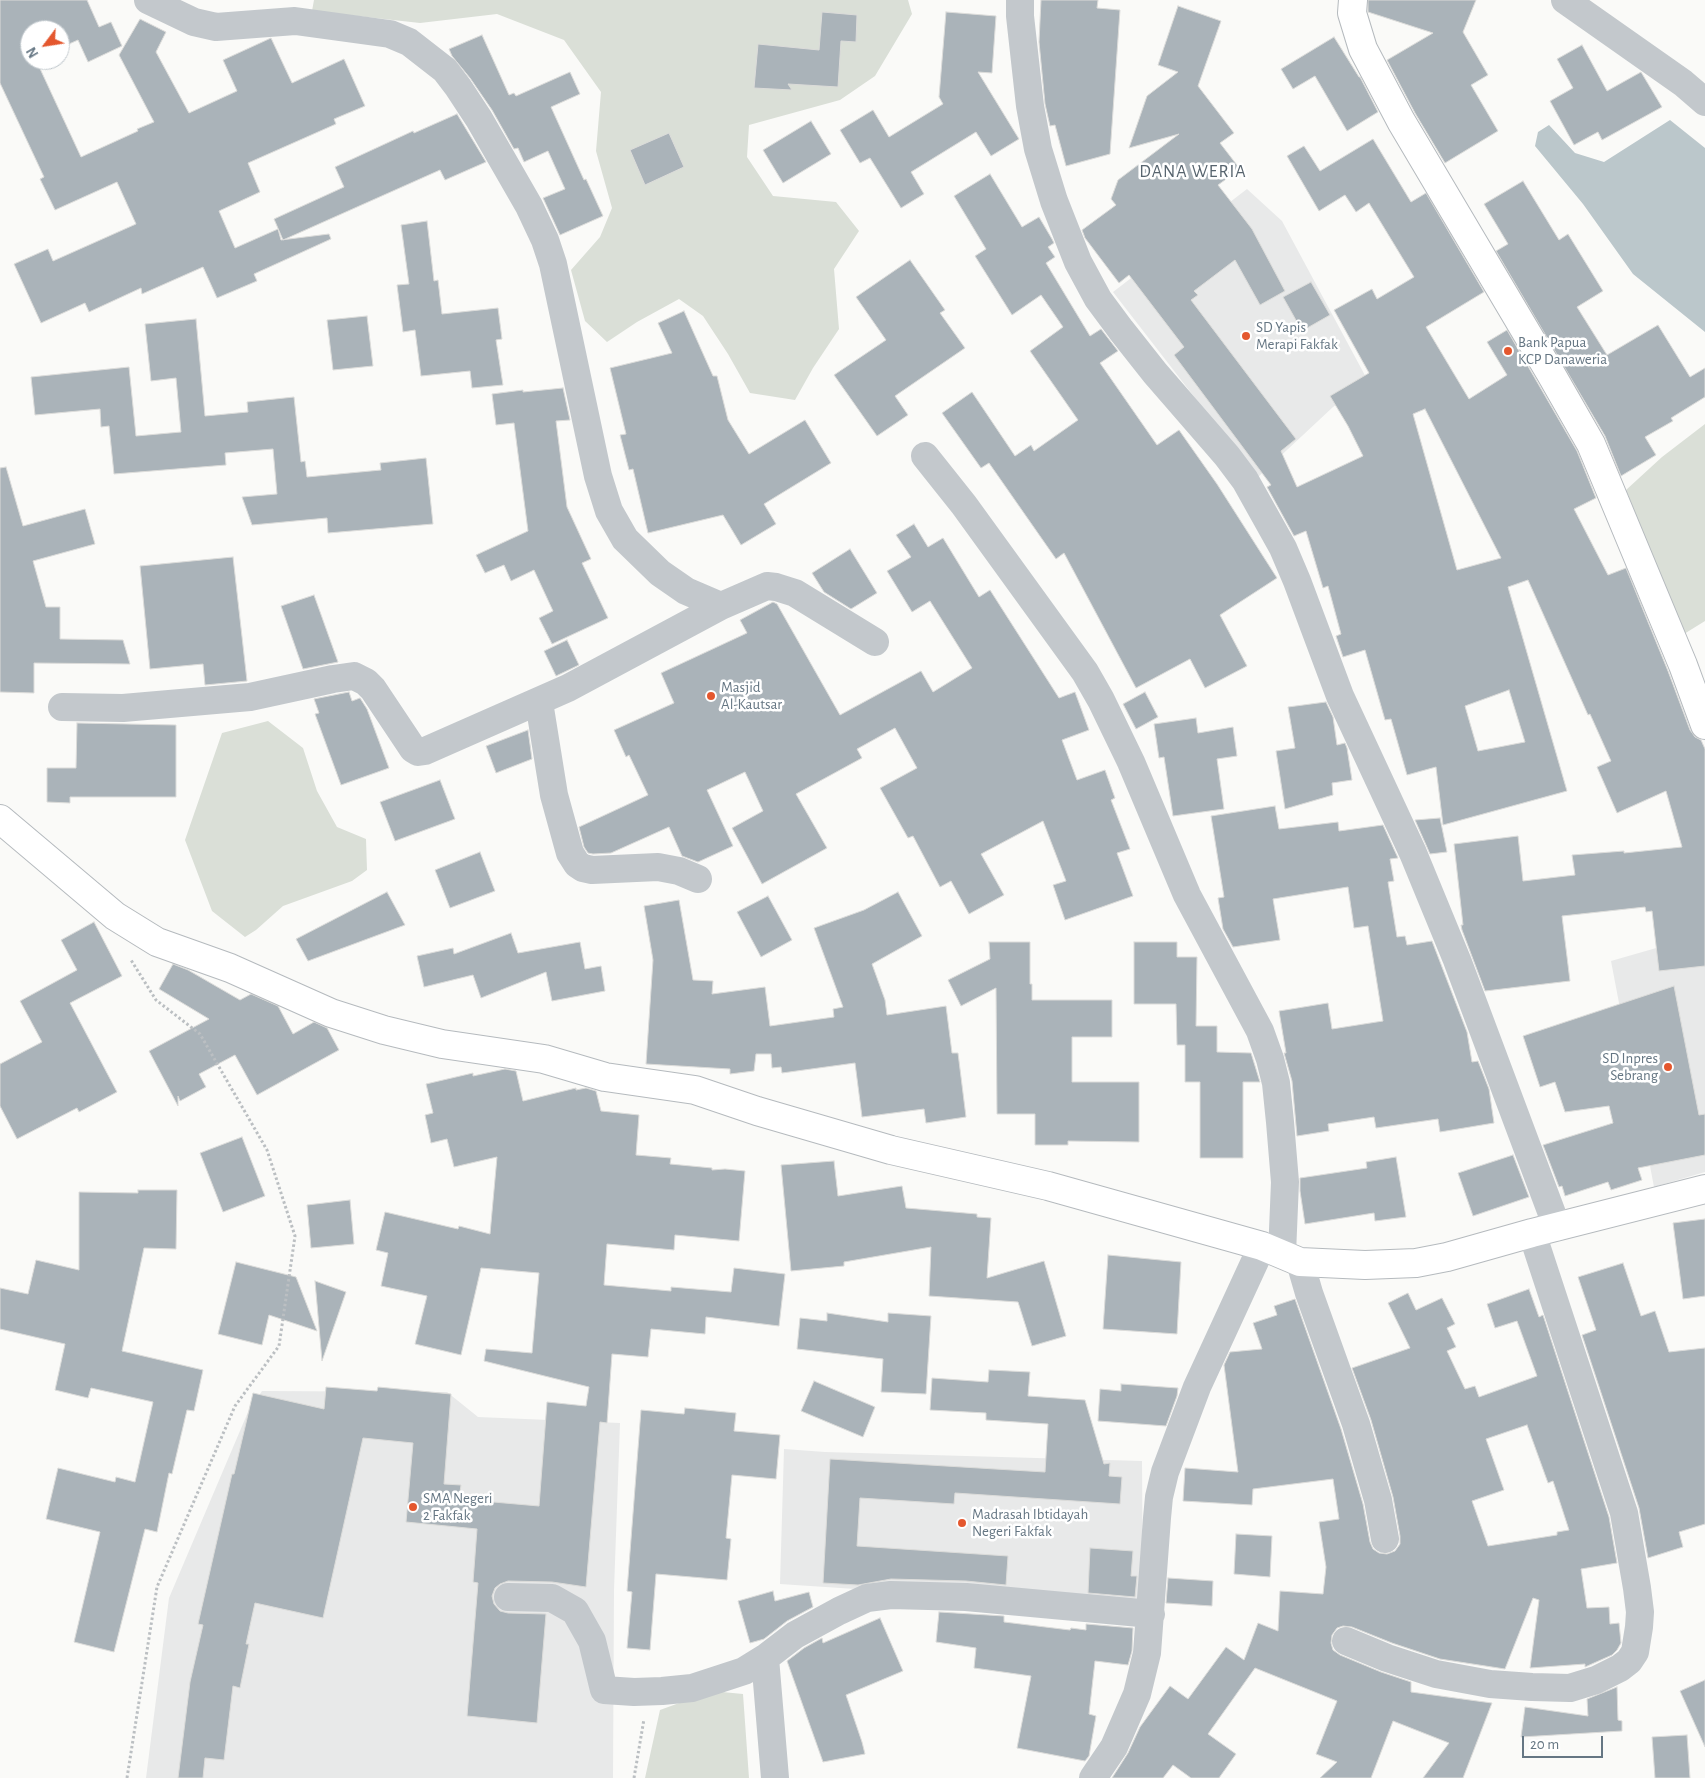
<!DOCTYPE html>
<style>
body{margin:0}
#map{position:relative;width:1705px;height:1778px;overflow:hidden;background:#fafaf8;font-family:"Alegreya Sans",sans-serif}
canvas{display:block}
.north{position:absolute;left:20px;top:20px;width:50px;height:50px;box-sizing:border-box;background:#fff;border:1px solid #c1c8cd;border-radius:50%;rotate:239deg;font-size:14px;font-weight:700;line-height:20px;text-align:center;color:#657683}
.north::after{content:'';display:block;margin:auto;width:18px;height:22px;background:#e4572e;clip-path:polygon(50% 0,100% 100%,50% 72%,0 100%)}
.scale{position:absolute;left:1522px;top:1736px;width:81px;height:22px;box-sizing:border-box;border:2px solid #657683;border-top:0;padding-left:6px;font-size:15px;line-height:18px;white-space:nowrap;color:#657683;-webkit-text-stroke:4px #fff;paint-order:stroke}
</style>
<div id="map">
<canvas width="1705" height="1778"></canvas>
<div class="north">N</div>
<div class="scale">20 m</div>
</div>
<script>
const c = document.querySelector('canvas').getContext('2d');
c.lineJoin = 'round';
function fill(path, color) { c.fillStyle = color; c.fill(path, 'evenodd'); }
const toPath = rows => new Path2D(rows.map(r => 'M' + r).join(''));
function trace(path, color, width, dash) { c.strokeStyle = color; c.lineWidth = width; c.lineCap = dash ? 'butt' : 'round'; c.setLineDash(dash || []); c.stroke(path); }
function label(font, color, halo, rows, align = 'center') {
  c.font = font + ' "Alegreya Sans",sans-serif'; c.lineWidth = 5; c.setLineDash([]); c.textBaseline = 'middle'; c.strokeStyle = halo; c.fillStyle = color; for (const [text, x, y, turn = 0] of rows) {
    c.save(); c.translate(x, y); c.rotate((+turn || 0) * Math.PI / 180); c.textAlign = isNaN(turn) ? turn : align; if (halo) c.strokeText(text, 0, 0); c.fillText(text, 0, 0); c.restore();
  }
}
const built = toPath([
 [1247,189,1282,221,1368,381,1333,407,1257,478,1113,292],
 [1705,934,1705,1172,1654,1187,1611,961],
 [262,1391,447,1392,478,1417,620,1423,614,1590,613,1778,146,1778,169,1598,248,1412],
 [784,1449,825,1452,1142,1461,1143,1608,780,1584]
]);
const green = toPath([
 [314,0,908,0,912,14,875,76,840,100,749,125,747,157,773,196,836,202,859,231,834,269,839,329,813,368,795,400,750,393,728,354,703,316,679,299,637,322,607,342,585,321,571,270,600,237,612,208,596,151,601,92,564,40,497,14,420,23,312,11],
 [1705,424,1705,621,1684,634,1626,490,1662,457],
 [268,721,303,748,317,791,337,827,366,839,367,870,352,881,283,906,256,930,245,937,212,911,185,840,222,733],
 [712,1691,743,1694,749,1778,645,1778,660,1710]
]);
const water = toPath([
 [1670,120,1705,148,1705,332,1633,274,1583,204,1535,146,1538,132,1549,125,1575,153,1604,162]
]);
const building = toPath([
 [0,0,87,0,99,27,111,22,122,46,88,62,78,40,60,48,60,30,30,30,30,60,36,60,81,157,138,131,137,129,154,122,119,55,140,19,166,32,156,52,189,113,237,91,223,60,271,38,292,83,344,59,365,106,334,119,336,124,248,163,260,192,219,211,235,248,278,229,281,240,329,234,331,239,254,274,257,281,217,298,203,267,142,294,141,288,89,312,85,303,41,323,14,264,48,249,53,261,136,224,117,182,55,210,40,179,44,177,0,83,0,0],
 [1041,0,1098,0,1097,8,1120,10,1110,154,1066,166,1055,125,1050,126,1045,104,1039,42,1041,0],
 [1368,0,1476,0,1463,32,1488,75,1471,85,1498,131,1445,163,1415,113,1387,60,1433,33,1368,12,1368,0],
 [1178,6,1221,21,1198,86,1234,133,1220,143,1240,169,1218,185,1252,229,1285,291,1260,305,1235,260,1194,291,1198,295,1191,300,1296,439,1281,451,1297,487,1363,456,1348,426,1330,396,1369,373,1334,310,1372,289,1377,299,1414,277,1369,203,1356,212,1345,195,1319,211,1287,156,1304,146,1320,171,1373,139,1411,202,1426,193,1484,292,1426,327,1469,399,1507,375,1487,342,1507,330,1577,451,1596,498,1574,509,1608,575,1626,568,1668,671,1690,730,1695,737,1701,740,1705,749,1705,966,1659,971,1652,911,1646,912,1645,907,1562,916,1570,981,1485,991,1462,930,1461,925,1463,925,1454,844,1518,836,1523,881,1575,875,1572,855,1624,851,1624,853,1682,847,1666,791,1617,813,1597,767,1611,761,1590,714,1588,715,1528,580,1508,587,1567,791,1443,825,1436,767,1407,775,1391,719,1385,720,1365,650,1343,657,1336,636,1341,634,1328,586,1323,588,1306,531,1294,536,1267,487,1271,485,1174,355,1184,347,1129,275,1119,283,1085,238,1082,230,1116,205,1111,199,1118,180,1179,134,1129,148,1147,96,1178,72,1158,65,1178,6],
 [1425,409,1501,558,1457,570,1413,414,1425,409],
 [1509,690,1525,742,1478,751,1465,706,1509,690],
 [822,12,857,15,856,42,841,41,838,87,788,84,792,90,754,88,758,44,819,50,822,12],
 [946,12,996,16,992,73,978,72,1019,139,991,156,976,132,911,172,924,194,901,208,870,158,860,163,840,130,873,110,889,137,943,104,939,97,946,12],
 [482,35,509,95,514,93,516,96,570,72,580,94,551,107,584,180,586,179,603,216,560,235,543,198,565,189,548,151,524,162,518,148,514,149,492,110,470,78,452,56,449,49,482,35],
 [1334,37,1359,77,1360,77,1378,112,1347,131,1315,76,1293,89,1281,69,1334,37],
 [1582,45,1607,91,1641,72,1662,107,1602,140,1598,132,1574,145,1550,101,1573,88,1557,59,1582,45],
 [457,114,486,162,445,180,440,170,283,240,274,219,344,187,335,167,413,131,414,133,457,114],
 [811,121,831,154,783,183,763,150,811,121],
 [669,133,684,167,645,185,630,150,669,133],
 [990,174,1022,227,1039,217,1052,239,1054,243,1048,247,1055,257,1046,263,1090,336,1101,329,1118,351,1100,363,1157,445,1179,430,1217,484,1277,578,1220,615,1247,666,1205,688,1190,659,1136,688,1064,553,1056,559,989,463,981,468,942,413,972,392,1015,456,1031,445,1034,451,1078,420,1030,351,1063,327,1041,295,1012,315,975,256,986,249,954,196,990,174],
 [1523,181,1559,240,1568,234,1603,291,1577,307,1607,355,1658,325,1690,377,1705,368,1705,397,1671,418,1673,421,1645,437,1656,455,1621,476,1605,436,1496,251,1508,244,1484,204,1523,181],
 [427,221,434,281,438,280,442,314,498,308,502,339,496,340,503,385,472,388,470,371,421,376,415,330,403,332,397,285,409,284,401,225,427,221],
 [910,260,945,310,940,313,965,348,895,396,908,415,877,436,834,375,886,340,856,297,910,260],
 [1311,282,1330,315,1302,331,1283,297,1311,282],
 [684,311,713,376,717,376,728,420,749,454,805,420,831,463,764,504,776,524,741,545,723,515,648,533,633,469,629,470,620,435,626,434,610,368,672,353,658,323,684,311],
 [367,316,373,366,333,370,327,320,367,316],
 [196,319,205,416,248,412,247,402,294,397,301,462,305,461,307,477,381,470,380,463,426,458,433,524,328,533,327,518,252,525,242,497,277,494,273,449,225,453,226,465,114,474,109,426,101,427,100,409,35,415,31,377,129,367,136,436,181,432,176,378,151,381,145,324,196,319],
 [563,388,570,420,556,421,567,507,591,559,582,563,608,618,552,644,539,618,553,611,534,570,511,581,504,565,485,573,476,555,528,531,514,423,496,425,492,394,523,390,523,392,563,388],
 [6,467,23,526,85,509,95,544,33,561,46,607,60,607,60,639,123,640,130,664,34,663,34,693,0,692,0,468,6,467],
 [914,524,928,547,943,538,979,597,990,590,1059,698,1075,692,1089,730,1062,740,1077,780,1105,770,1115,798,1111,800,1130,849,1117,853,1133,896,1065,920,1053,885,1066,881,1043,821,981,854,1004,895,969,914,951,881,940,887,913,836,908,838,880,788,917,768,895,728,857,749,862,758,796,794,827,848,762,884,732,828,763,811,745,772,707,790,733,846,698,862,682,856,669,827,611,853,593,854,588,853,584,847,579,827,648,795,629,755,626,757,614,730,674,703,661,673,747,633,740,620,773,602,777,604,840,715,921,671,933,692,972,668,930,601,912,612,887,571,911,557,896,535,914,524],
 [850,549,877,593,851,609,824,592,812,573,850,549],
 [233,557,247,681,205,685,203,664,150,669,140,566,233,557],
 [314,595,338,662,303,669,281,606,314,595],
 [567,640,579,665,556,676,544,651,567,640],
 [349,692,352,701,360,698,367,709,389,768,341,785,315,714,319,713,314,699,349,692],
 [1145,692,1158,717,1136,729,1123,704,1145,692],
 [1326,702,1333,717,1337,745,1345,743,1347,748,1352,780,1332,783,1333,795,1285,809,1276,751,1295,748,1288,707,1326,702],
 [1196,718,1198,733,1233,727,1237,756,1217,759,1224,809,1173,816,1164,757,1159,758,1154,724,1196,718],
 [77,723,176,725,176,797,70,797,70,803,47,802,47,768,76,768,77,723],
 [528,730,532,759,496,773,486,746,528,730],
 [440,780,455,819,395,841,380,802,440,780],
 [1275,806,1279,829,1338,822,1339,831,1383,825,1398,858,1390,859,1394,881,1388,882,1397,937,1405,936,1407,945,1432,941,1467,1032,1472,1062,1478,1061,1489,1089,1494,1123,1440,1132,1438,1119,1376,1128,1374,1117,1328,1124,1329,1131,1297,1136,1292,1081,1284,1053,1286,1053,1279,1011,1328,1003,1332,1029,1383,1021,1368,926,1354,928,1348,887,1273,899,1280,940,1233,947,1223,929,1218,898,1224,897,1211,816,1275,806],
 [1440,818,1447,852,1430,854,1415,820,1440,818],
 [480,852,495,891,450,908,435,870,480,852],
 [387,892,405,925,308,961,296,939,387,892],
 [898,892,922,936,872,964,885,1000,887,1015,946,1006,952,1053,958,1053,966,1117,926,1123,924,1109,862,1117,855,1063,782,1073,781,1067,772,1068,771,1054,756,1054,754,1071,730,1074,730,1069,646,1064,653,960,644,906,679,900,693,980,713,981,712,994,765,987,770,1026,834,1017,833,1009,843,1007,814,928,864,910,898,892],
 [768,896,792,940,761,957,737,912,768,896],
 [94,922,122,976,70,1003,117,1092,79,1112,77,1108,17,1139,0,1106,0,1064,42,1042,20,1001,77,970,61,940,94,922],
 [511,933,518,953,580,942,585,969,601,966,605,991,552,1001,546,972,481,998,473,975,424,987,417,956,453,948,454,954,511,933],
 [989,942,1030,942,1030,984,1032,984,1032,1000,1112,1000,1112,1037,1072,1037,1072,1082,1139,1082,1139,1142,1068,1141,1068,1145,1035,1145,1035,1114,997,1114,996,988,961,1006,948,980,990,959,989,942],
 [1134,942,1177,942,1177,957,1197,957,1196,1026,1217,1026,1217,1052,1251,1053,1260,1082,1243,1082,1243,1158,1200,1158,1200,1082,1185,1082,1185,1045,1177,1045,1176,1004,1134,1004,1134,942],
 [173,964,188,970,240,1000,251,994,278,1006,293,1034,314,1022,327,1028,339,1050,257,1095,235,1055,199,1074,206,1087,180,1101,178,1096,178,1106,149,1051,209,1019,159,989,173,964],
 [1674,986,1699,1115,1705,1114,1705,1155,1638,1168,1642,1180,1611,1190,1608,1182,1565,1196,1562,1186,1559,1187,1543,1145,1613,1123,1609,1106,1565,1112,1555,1082,1540,1087,1523,1036,1674,986],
 [505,1069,516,1071,523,1101,576,1088,576,1090,586,1088,596,1091,601,1111,639,1115,636,1155,671,1158,670,1164,712,1168,712,1170,725,1169,745,1171,739,1241,675,1235,674,1250,607,1244,604,1285,671,1291,671,1287,731,1292,734,1268,785,1274,779,1326,706,1317,705,1334,651,1329,648,1357,612,1354,607,1423,600,1422,586,1587,552,1582,508,1581,500,1584,495,1588,492,1596,494,1604,500,1611,508,1613,546,1614,537,1723,467,1716,478,1583,473,1582,477,1529,406,1522,413,1443,363,1438,323,1618,255,1603,246,1644,249,1644,240,1688,233,1686,224,1760,205,1758,203,1778,178,1778,190,1682,203,1625,198,1624,232,1474,234,1474,253,1393,324,1409,326,1387,377,1391,378,1387,451,1394,444,1484,461,1485,459,1499,539,1506,547,1402,586,1406,589,1387,484,1361,486,1349,532,1353,539,1273,481,1268,461,1355,415,1344,427,1296,381,1286,388,1253,376,1250,385,1212,458,1229,459,1226,490,1234,497,1157,454,1167,447,1139,431,1143,425,1115,433,1113,426,1084,473,1073,473,1076,505,1069],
 [242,1137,265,1196,223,1212,200,1153,242,1137],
 [1513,1155,1529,1197,1473,1216,1458,1173,1513,1155],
 [1396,1157,1406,1217,1375,1221,1374,1213,1305,1224,1300,1191,1300,1178,1367,1168,1366,1162,1396,1157],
 [834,1161,838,1196,902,1186,906,1208,977,1214,977,1217,991,1218,987,1278,1044,1261,1066,1336,1032,1346,1018,1302,929,1296,931,1247,844,1262,844,1266,791,1271,781,1165,834,1161],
 [138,1190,177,1190,176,1249,144,1248,122,1351,203,1370,194,1411,187,1410,172,1474,169,1473,157,1532,145,1529,114,1652,74,1642,100,1532,46,1519,58,1468,115,1482,116,1477,135,1482,153,1402,91,1388,88,1398,55,1390,65,1344,0,1329,0,1288,28,1294,36,1260,79,1270,79,1192,138,1193,138,1190],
 [350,1200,354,1244,311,1248,307,1205,350,1200],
 [1705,1219,1705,1296,1683,1299,1673,1223,1705,1219],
 [1108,1255,1181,1262,1177,1334,1103,1329,1108,1255],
 [236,1262,296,1277,317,1331,269,1315,262,1345,218,1334,236,1262],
 [1623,1263,1641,1316,1655,1311,1669,1352,1705,1348,1705,1524,1679,1532,1683,1547,1648,1558,1639,1508,1582,1335,1596,1330,1578,1277,1623,1263],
 [315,1281,346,1292,322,1361,315,1281],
 [1529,1289,1539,1317,1543,1315,1609,1517,1617,1563,1581,1569,1587,1608,1609,1607,1610,1624,1619,1623,1621,1643,1617,1650,1612,1655,1585,1667,1585,1664,1530,1668,1539,1600,1533,1598,1505,1669,1440,1659,1392,1643,1352,1627,1343,1626,1337,1628,1332,1635,1331,1643,1333,1650,1340,1655,1381,1672,1411,1682,1411,1692,1492,1703,1463,1778,1423,1778,1449,1743,1393,1721,1371,1778,1320,1778,1337,1762,1316,1754,1337,1701,1255,1668,1208,1734,1236,1754,1219,1778,1191,1778,1173,1765,1163,1778,1112,1778,1128,1753,1140,1727,1170,1686,1188,1699,1226,1647,1244,1660,1258,1623,1278,1631,1280,1591,1323,1594,1326,1567,1319,1522,1339,1519,1333,1479,1253,1489,1252,1505,1183,1501,1185,1468,1238,1472,1224,1365,1230,1352,1262,1349,1253,1323,1277,1315,1274,1306,1295,1299,1341,1429,1363,1504,1370,1542,1373,1549,1379,1553,1387,1554,1395,1551,1400,1544,1400,1536,1393,1497,1371,1420,1352,1368,1410,1348,1388,1303,1408,1293,1416,1310,1442,1298,1455,1324,1447,1328,1456,1347,1447,1351,1465,1389,1475,1386,1479,1397,1537,1376,1517,1321,1495,1328,1487,1304,1529,1289],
 [1527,1425,1548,1483,1553,1481,1569,1530,1557,1532,1557,1535,1488,1546,1472,1501,1504,1490,1486,1439,1527,1425],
 [827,1313,888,1322,888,1313,931,1316,926,1394,881,1392,883,1359,797,1349,800,1318,827,1321,827,1313],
 [989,1370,1030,1372,1028,1396,1085,1400,1104,1464,1110,1463,1109,1476,1122,1477,1120,1504,955,1493,954,1504,860,1498,857,1546,1008,1556,1006,1585,966,1581,891,1579,858,1585,823,1583,830,1459,1045,1472,1048,1424,986,1420,986,1413,930,1410,932,1378,988,1382,989,1370],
 [814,1381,875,1407,863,1437,801,1411,814,1381],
 [1121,1384,1178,1388,1177,1396,1166,1426,1098,1421,1100,1389,1121,1391,1121,1384],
 [685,1408,736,1413,734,1431,780,1435,776,1479,732,1475,726,1538,731,1539,727,1580,656,1574,650,1650,627,1648,632,1592,627,1591,641,1410,684,1414,685,1408],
 [1236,1534,1272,1536,1270,1577,1234,1574,1236,1534],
 [1090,1548,1133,1551,1131,1576,1137,1576,1135,1597,1088,1593,1090,1548],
 [1168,1578,1213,1581,1212,1606,1166,1603,1168,1578],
 [773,1591,775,1601,809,1592,813,1607,787,1621,764,1639,750,1643,738,1601,773,1591],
 [939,1612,1004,1616,1004,1622,1070,1630,1071,1628,1086,1630,1086,1624,1133,1628,1132,1651,1128,1665,1095,1661,1089,1714,1096,1716,1089,1756,1085,1761,1017,1748,1031,1676,974,1668,976,1648,936,1642,939,1612],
 [880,1618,903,1671,846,1695,862,1742,865,1754,823,1762,787,1661,804,1648,822,1638,823,1643,880,1618],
 [1705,1680,1705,1747,1680,1691,1705,1680],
 [1617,1687,1618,1720,1622,1721,1622,1731,1521,1737,1525,1707,1588,1716,1587,1699,1617,1687],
 [1687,1735,1690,1778,1655,1778,1652,1737,1687,1735]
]);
const path = toPath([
 [127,1778,157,1587,235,1406,279,1346,295,1236,267,1150,200,1034,156,1000,131,960],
 [634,1778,644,1719]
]);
const minor = toPath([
 [148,0,194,22,216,27,295,21,390,34,409,42,445,70,458,87,479,119,529,206,545,240,553,264,598,476,609,511,625,539,660,573,686,591,721,606],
 [1020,0,1020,16,1030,106,1038,149,1054,201,1078,262,1098,299,1121,330,1155,373,1227,456,1245,480,1283,548,1297,581,1340,696,1413,853,1457,960,1557,1227],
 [1565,0,1683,83,1705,102],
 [925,456,964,505,1085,672,1101,700,1131,762,1187,895,1260,1031,1270,1059,1276,1083,1280,1122,1285,1182,1282,1254],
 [539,702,554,795,570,853,577,864,583,868,592,870,658,867,679,871,698,879],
 [62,707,123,708,250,697,333,679,354,676,366,682,373,689,413,749,418,752,425,751,568,688,721,606,767,586,776,587,795,593,875,642],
 [1300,1262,1309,1293,1356,1424,1378,1500,1385,1539],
 [508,1597,552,1598,575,1611,592,1641,604,1690,634,1692,662,1691,692,1688,744,1671,765,1658,795,1635,839,1611,867,1598,891,1595,966,1597,1151,1614],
 [1346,1641,1387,1658,1436,1674,1490,1684,1532,1687,1570,1688,1596,1680,1620,1668,1629,1661,1635,1652,1639,1627,1640,1612,1637,1588,1624,1513,1532,1233],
 [765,1658,775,1778],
 [1093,1778,1114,1747,1137,1694,1147,1653,1157,1518,1159,1497,1165,1472,1197,1387,1262,1246]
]);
const major = toPath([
 [1353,0,1352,13,1363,49,1401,121,1551,374,1591,444,1683,665,1705,725],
 [0,819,115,916,157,942,230,968,331,1013,384,1030,442,1044,544,1059,605,1077,695,1090,757,1111,891,1150,1048,1186,1262,1246,1300,1262,1365,1265,1416,1263,1447,1257,1532,1233,1705,1189]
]);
const markers = [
 [1246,336,5,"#e4572e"],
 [1508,351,5,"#e4572e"],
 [711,696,5,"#e4572e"],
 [1668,1067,5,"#e4572e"],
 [413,1507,5,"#e4572e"],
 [962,1523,5,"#e4572e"]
];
const poiNames = [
 ["SD Yapis",1256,327],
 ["Merapi Fakfak",1256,344],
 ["Bank Papua",1518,342],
 ["KCP Danaweria",1518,359],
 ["Masjid",721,687],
 ["Al-Kautsar",721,704],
 ["SD Inpres",1658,1058,"right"],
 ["Sebrang",1658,1075,"right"],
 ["SMA Negeri",423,1498],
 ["2 Fakfak",423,1515],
 ["Madrasah Ibtidayah",972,1514],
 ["Negeri Fakfak",972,1531]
];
const quarterNames = [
 ["DANA WERIA",1193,172]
];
fill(built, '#e8e9e9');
fill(green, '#dadfd7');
fill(water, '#bbc7cb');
fill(building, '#aab3b9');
trace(building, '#dcdcda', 1);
trace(major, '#b5babe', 30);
trace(path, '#bbbfc2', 3, [2.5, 2.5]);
trace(minor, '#c3c8cc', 28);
trace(major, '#fff', 28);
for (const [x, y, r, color] of markers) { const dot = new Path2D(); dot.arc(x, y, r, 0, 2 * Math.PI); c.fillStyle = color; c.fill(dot); trace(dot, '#fff', 2); }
label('15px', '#657683', '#fff', poiNames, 'left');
c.letterSpacing = '1px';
label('18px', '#57646e', '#fff', quarterNames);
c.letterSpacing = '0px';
</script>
